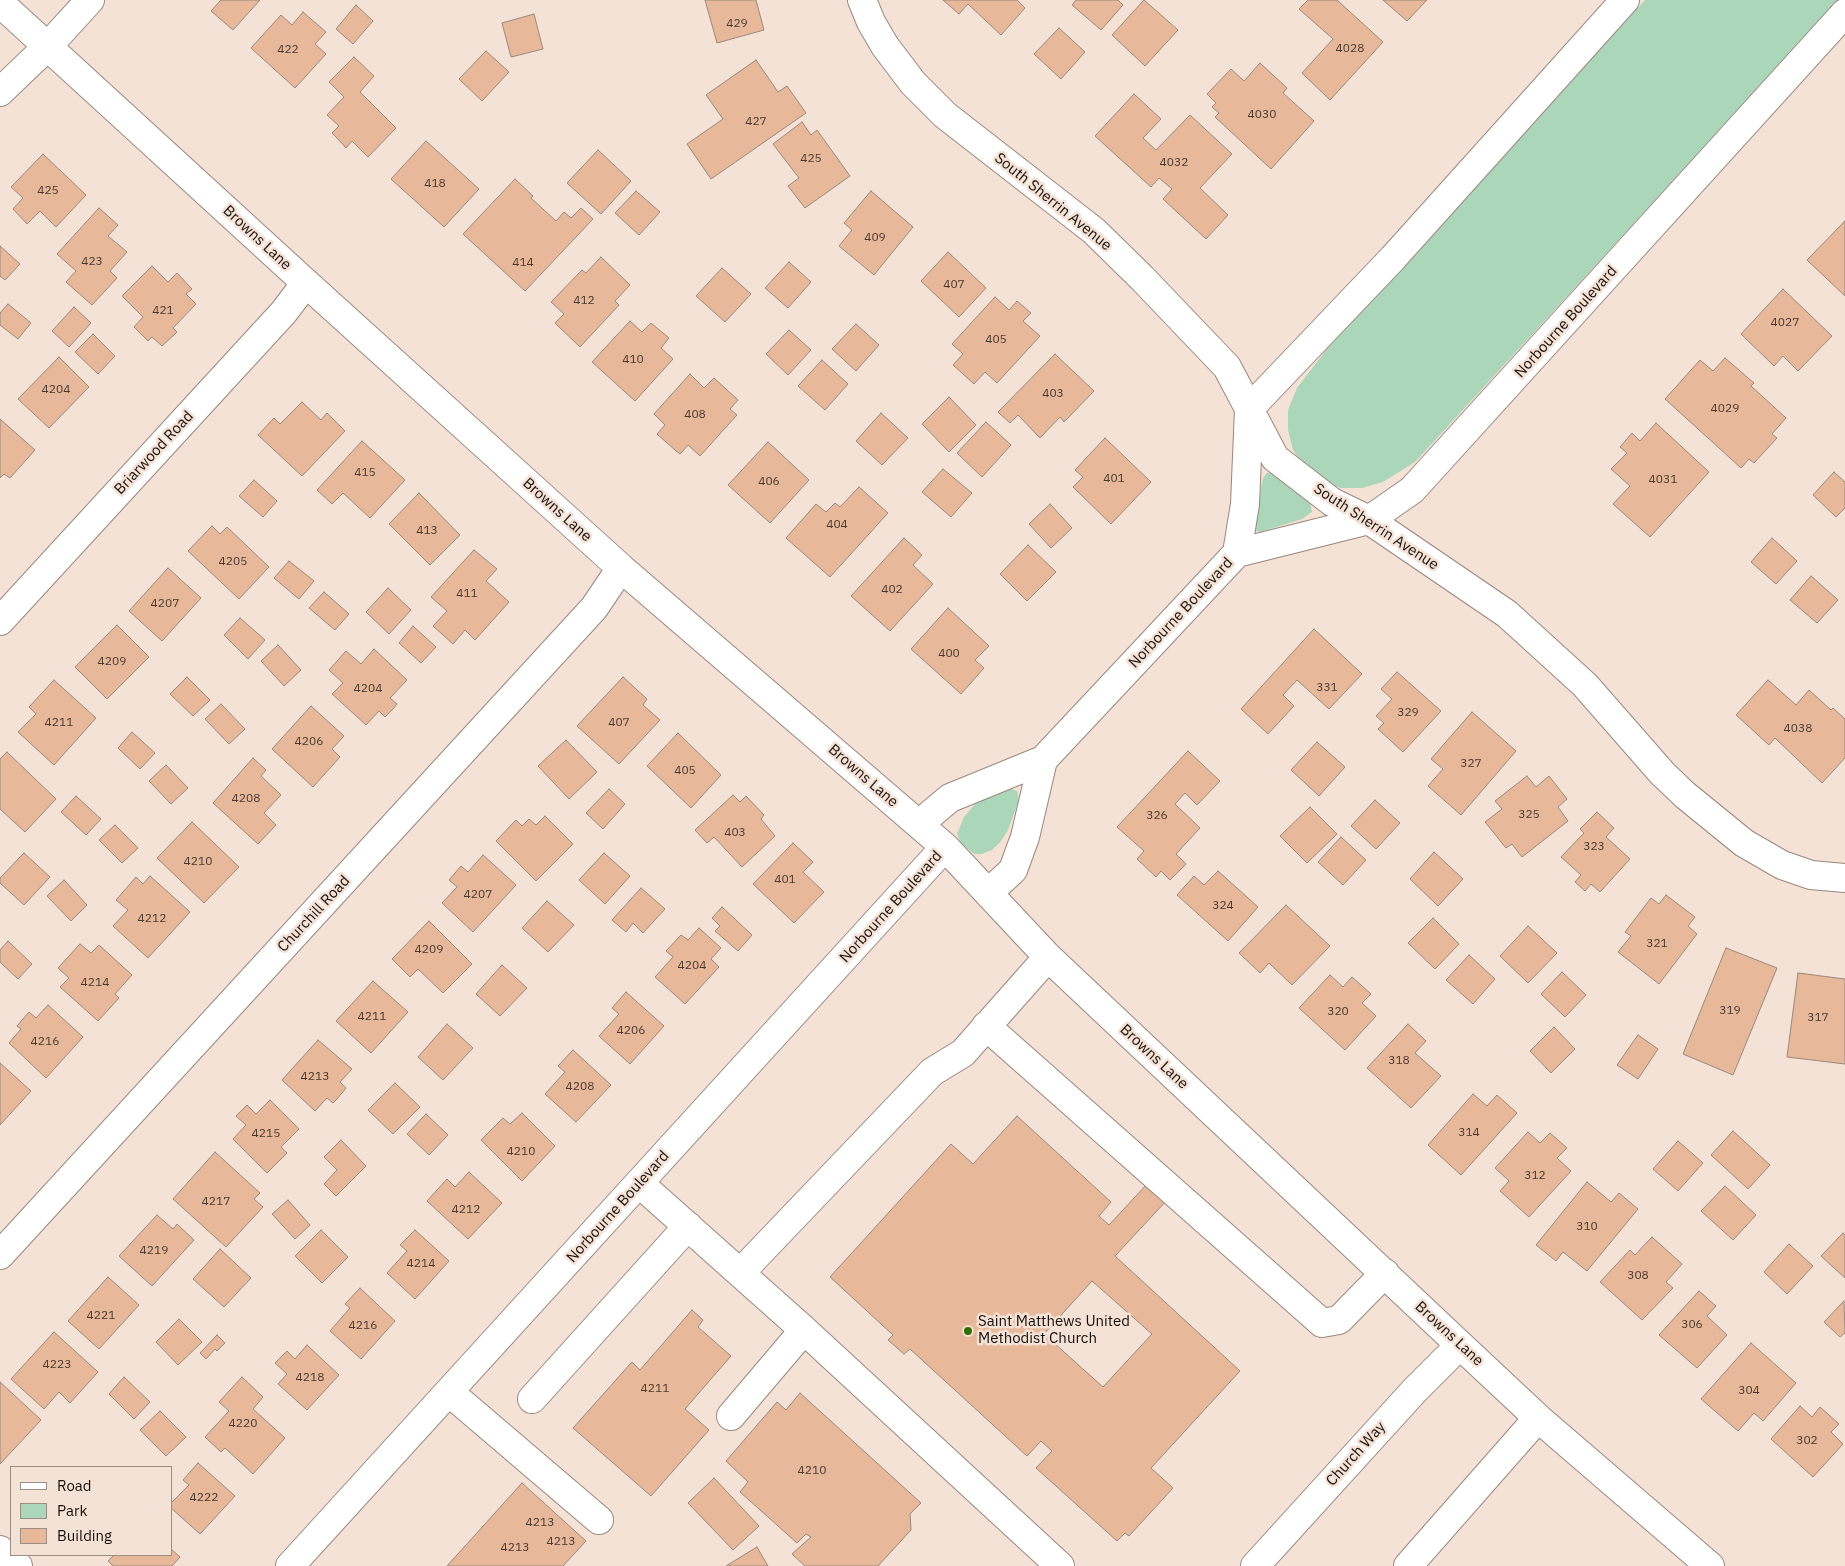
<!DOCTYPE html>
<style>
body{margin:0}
#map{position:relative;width:1845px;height:1566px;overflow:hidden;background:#f5e2d6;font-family:"IBM Plex Sans",sans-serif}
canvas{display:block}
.legend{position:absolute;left:10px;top:1466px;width:162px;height:90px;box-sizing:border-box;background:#f5e2d6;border:1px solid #9b8e85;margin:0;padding:6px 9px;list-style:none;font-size:15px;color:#150f0b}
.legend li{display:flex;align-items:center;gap:10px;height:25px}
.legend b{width:25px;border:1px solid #9b8e85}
</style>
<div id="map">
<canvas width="1845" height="1566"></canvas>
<ul class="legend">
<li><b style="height:6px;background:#fff"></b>Road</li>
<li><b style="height:14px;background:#acd6ba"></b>Park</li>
<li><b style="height:14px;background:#e7b89a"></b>Building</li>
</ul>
</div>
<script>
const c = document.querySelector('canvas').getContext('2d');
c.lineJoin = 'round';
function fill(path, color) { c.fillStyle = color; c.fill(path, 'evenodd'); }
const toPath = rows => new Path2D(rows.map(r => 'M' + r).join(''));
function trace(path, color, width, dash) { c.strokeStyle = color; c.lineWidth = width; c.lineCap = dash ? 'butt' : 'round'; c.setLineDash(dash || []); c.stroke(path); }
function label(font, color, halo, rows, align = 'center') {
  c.font = font + ' "IBM Plex Sans",sans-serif'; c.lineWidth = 5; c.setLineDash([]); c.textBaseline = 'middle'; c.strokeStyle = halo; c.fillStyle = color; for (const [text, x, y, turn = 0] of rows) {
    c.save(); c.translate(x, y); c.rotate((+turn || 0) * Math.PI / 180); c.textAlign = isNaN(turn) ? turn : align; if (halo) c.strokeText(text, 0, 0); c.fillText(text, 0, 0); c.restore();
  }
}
const green = toPath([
 [1645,0,1839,0,1415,462,1383,482,1362,488,1341,488,1322,481,1304,466,1293,450,1288,430,1288,410,1297,388,1333,341],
 [1273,472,1310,502,1312,512,1302,519,1260,532,1255,530,1254,524,1263,478,1267,473],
 [1009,788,1017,791,1019,800,1008,830,1001,841,992,850,982,854,974,854,961,843,957,834,964,817,976,803,995,793]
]);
const building = toPath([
 [221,0,220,0,260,0,233,30,211,11,221,0],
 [705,0,756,0,764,30,717,43,705,0],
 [943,0,1017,0,1025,8,1001,35,968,4,959,14,943,0],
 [1076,0,1118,0,1123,5,1101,30,1072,5,1076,0],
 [1144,0,1178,30,1145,66,1112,35,1144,0],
 [1308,0,1337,0,1383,42,1330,100,1302,73,1333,39,1299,9,1308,0],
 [1383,0,1427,0,1407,21,1383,0],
 [356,5,373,21,353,44,336,29,356,5],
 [303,12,326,32,315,44,326,54,295,88,251,48,281,15,292,25,303,12],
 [534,14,543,49,511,57,502,23,534,14],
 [1059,28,1085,52,1061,79,1034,54,1059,28],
 [486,51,509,72,482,101,459,79,486,51],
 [354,57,374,76,360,92,396,128,368,157,352,141,346,148,336,137,332,133,339,126,327,115,344,97,329,82,354,57],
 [756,60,778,92,787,86,806,113,711,179,687,144,723,119,706,95,756,60],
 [1260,63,1287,88,1283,93,1314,121,1271,169,1215,117,1219,113,1212,107,1216,103,1207,94,1231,69,1244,81,1260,63],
 [1134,94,1161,119,1143,138,1156,150,1190,115,1232,154,1200,188,1228,215,1206,239,1163,199,1172,189,1159,178,1151,187,1095,136,1134,94],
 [802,122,811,135,817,130,850,176,805,208,788,186,799,178,773,144,802,122],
 [426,141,479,189,444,227,391,179,426,141],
 [598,150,631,181,601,214,567,183,598,150],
 [43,154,86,195,56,227,40,211,27,224,13,209,23,198,11,187,43,154],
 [515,179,533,196,531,198,556,221,564,212,571,218,581,208,593,219,525,291,463,234,515,179],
 [636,191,660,212,639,235,615,213,636,191],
 [871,191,913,227,874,275,839,246,852,230,844,223,871,191],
 [99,208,118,225,108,236,127,252,110,271,117,278,92,305,66,282,76,271,57,254,99,208],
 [1845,221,1845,296,1807,260,1845,221],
 [0,246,20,264,5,280,0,276,0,246],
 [948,252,986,288,959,317,921,281,948,252],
 [601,257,630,285,615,301,619,305,580,347,555,323,564,314,551,302,582,270,586,273,601,257],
 [789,262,811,282,788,308,765,288,789,262],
 [152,266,168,282,177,273,192,289,186,294,196,304,173,328,177,332,162,346,152,337,148,341,134,327,143,317,122,296,152,266],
 [722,268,751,294,725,322,696,296,722,268],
 [1783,289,1832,336,1798,371,1783,356,1774,366,1741,334,1783,289],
 [995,297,1009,310,1017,301,1031,313,1023,321,1040,336,997,383,985,372,974,384,953,365,963,354,952,344,995,297],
 [8,304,31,323,18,339,0,325,0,313,8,304],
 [74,307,91,323,69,347,52,331,74,307],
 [630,321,642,332,651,323,669,338,661,348,673,359,635,401,592,362,630,321],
 [856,324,879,345,856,371,832,349,856,324],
 [789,330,811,350,788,375,766,354,789,330],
 [93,334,115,356,98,374,75,352,93,334],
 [1055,354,1094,391,1064,422,1060,417,1040,438,1018,415,1010,423,998,412,1055,354],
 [59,357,89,387,49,428,18,399,59,357],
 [1725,358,1754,383,1751,386,1786,418,1772,434,1777,438,1754,463,1749,459,1741,468,1665,399,1700,360,1713,371,1725,358],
 [822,360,848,384,825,410,798,386,822,360],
 [690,374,704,388,714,378,738,400,730,409,737,415,700,456,688,445,680,454,675,450,657,434,665,425,654,414,690,374],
 [949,397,976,425,949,452,922,424,949,397],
 [302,402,321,420,327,413,345,431,302,476,258,435,274,418,280,424,302,402],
 [881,413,908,438,882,465,856,441,881,413],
 [0,419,35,450,10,478,4,474,0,478,0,419],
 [986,422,1011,445,982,477,957,453,986,422],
 [1656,423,1709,472,1650,537,1613,504,1630,486,1611,469,1627,453,1620,447,1632,433,1640,441,1656,423],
 [1105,438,1151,482,1111,524,1073,487,1083,477,1075,470,1105,438],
 [362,441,405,480,370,518,343,493,332,504,317,490,362,441],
 [768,442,809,480,770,523,728,485,768,442],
 [943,469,972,493,951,517,922,492,943,469],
 [1834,472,1845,482,1845,508,1836,517,1813,495,1834,472],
 [254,480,277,501,263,517,239,496,254,480],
 [859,487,888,513,830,577,786,538,816,504,826,512,835,503,840,507,859,487],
 [419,493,460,535,430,565,389,524,419,493],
 [1050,504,1072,528,1051,548,1029,524,1050,504],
 [212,526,220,534,227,527,269,567,239,599,188,551,212,526],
 [904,538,922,555,913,565,933,584,890,631,851,596,904,538],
 [1772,538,1797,561,1776,584,1751,562,1772,538],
 [1028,545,1056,572,1027,601,1000,574,1028,545],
 [474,550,497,569,486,581,509,602,475,640,465,630,453,644,433,626,447,611,431,597,474,550],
 [289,561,314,581,299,599,274,578,289,561],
 [168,568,201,598,162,641,129,611,168,568],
 [1811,576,1838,600,1817,623,1790,600,1811,576],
 [388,588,411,610,389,634,366,612,388,588],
 [324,592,349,614,335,630,309,608,324,592],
 [948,608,989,646,975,660,984,668,961,694,911,649,948,608],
 [240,618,265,640,248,659,224,635,240,618],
 [117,625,149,657,107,699,75,667,117,625],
 [413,626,436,647,421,663,399,643,413,626],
 [1314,629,1362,674,1329,709,1297,680,1283,695,1294,706,1268,734,1241,709,1314,629],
 [278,645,301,670,284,686,261,661,278,645],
 [374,649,407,680,390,698,397,704,393,709,385,717,379,711,366,725,332,694,343,683,329,670,346,651,361,664,374,649],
 [1397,672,1441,711,1403,752,1378,729,1384,723,1376,716,1392,699,1381,689,1397,672],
 [187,677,210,700,193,716,170,694,187,677],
 [623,677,647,699,643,705,660,720,619,764,577,726,623,677],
 [54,680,96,718,54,765,18,732,36,714,29,707,54,680],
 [1768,680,1796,705,1809,690,1831,710,1833,708,1845,719,1845,758,1822,783,1775,738,1769,745,1736,715,1768,680],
 [221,704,245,729,229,744,205,719,221,704],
 [311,706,344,736,332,749,340,757,313,787,272,749,311,706],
 [1472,712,1516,751,1461,815,1428,786,1443,769,1431,759,1472,712],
 [132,732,155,753,140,769,118,748,132,732],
 [678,733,721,775,691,808,647,766,678,733],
 [566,740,597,772,569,799,538,766,566,740],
 [1317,742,1345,767,1319,796,1291,770,1317,742],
 [1188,751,1220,781,1197,805,1185,793,1175,804,1200,828,1176,854,1186,864,1170,880,1161,871,1156,877,1137,859,1144,851,1117,827,1188,751],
 [7,752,56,799,25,832,0,809,0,759,7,752],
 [253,758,266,770,261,776,281,795,264,813,276,825,258,844,213,803,253,758],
 [166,765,188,788,171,804,149,781,166,765],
 [1527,776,1536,787,1549,776,1567,799,1558,807,1568,821,1522,857,1512,844,1506,848,1485,822,1502,809,1495,801,1527,776],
 [609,789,625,804,603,829,586,813,609,789],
 [733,795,740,802,746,796,764,815,761,819,775,836,742,867,714,837,707,843,695,830,733,795],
 [76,796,101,819,86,835,61,812,76,796],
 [1375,800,1400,823,1376,849,1351,826,1375,800],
 [1310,807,1337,834,1307,863,1280,836,1310,807],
 [1597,812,1614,828,1606,837,1630,859,1600,892,1591,884,1585,891,1575,882,1581,875,1561,857,1584,833,1580,829,1597,812],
 [545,816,573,844,536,881,496,841,516,820,522,826,529,819,536,825,545,816],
 [192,822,239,867,204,903,157,858,192,822],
 [115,825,138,848,122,863,99,840,115,825],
 [1341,837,1366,860,1343,885,1318,862,1341,837],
 [793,843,813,862,803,872,824,892,794,923,753,884,793,843],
 [1434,852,1463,879,1438,906,1410,879,1434,852],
 [24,853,50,877,24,905,0,883,0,878,24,853],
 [604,853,630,876,605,904,579,880,604,853],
 [483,855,516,885,473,932,442,903,457,887,449,880,461,866,468,872,483,855],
 [1218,871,1258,907,1228,941,1177,895,1194,876,1204,885,1218,871],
 [150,876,190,912,148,958,113,926,128,910,116,900,136,877,143,884,150,876],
 [64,880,87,905,71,921,47,896,64,880],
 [641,888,665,909,643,933,633,923,626,932,612,920,641,888],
 [1666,895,1695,917,1688,926,1697,934,1659,984,1618,952,1631,936,1625,932,1651,898,1659,904,1666,895],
 [547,901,574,925,548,952,522,928,547,901],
 [1286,905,1330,946,1292,985,1269,963,1260,973,1239,953,1286,905],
 [722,907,752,935,738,951,715,931,720,926,712,918,722,907],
 [1433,918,1459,944,1435,969,1408,943,1433,918],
 [429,921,472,964,443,993,418,969,410,977,392,959,429,921],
 [1528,926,1557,953,1528,983,1500,956,1528,926],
 [699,928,721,948,711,959,719,967,685,1004,655,977,673,957,666,951,681,935,688,940,699,928],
 [8,941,32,964,18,979,0,962,0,950,8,941],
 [80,944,91,953,99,945,132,975,115,994,119,998,98,1021,60,987,69,978,58,968,80,944],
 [1726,948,1777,968,1733,1075,1683,1054,1726,948],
 [1469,955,1495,979,1473,1004,1446,980,1469,955],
 [502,965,527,988,500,1016,476,994,502,965],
 [1562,972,1586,995,1565,1017,1541,994,1562,972],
 [1798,973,1845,979,1845,1064,1787,1057,1798,973],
 [1330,975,1343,987,1352,977,1371,994,1362,1003,1376,1016,1345,1050,1299,1008,1330,975],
 [373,981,408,1012,371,1053,336,1021,373,981],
 [626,992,664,1026,630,1064,599,1036,619,1014,612,1008,626,992],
 [48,1005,83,1037,46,1078,9,1043,21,1029,17,1026,29,1012,36,1018,48,1005],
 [447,1024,473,1048,443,1080,418,1057,447,1024],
 [1408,1024,1426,1041,1415,1053,1441,1076,1411,1108,1367,1068,1408,1024],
 [1554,1027,1575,1049,1551,1073,1530,1051,1554,1027],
 [1638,1035,1658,1049,1638,1079,1617,1065,1638,1035],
 [318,1040,352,1069,340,1082,346,1088,337,1099,333,1103,327,1098,315,1111,282,1080,318,1040],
 [573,1050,611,1085,576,1122,545,1094,565,1072,558,1066,573,1050],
 [0,1063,31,1091,0,1125,0,1063],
 [395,1083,420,1107,393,1134,368,1110,395,1083],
 [1473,1094,1487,1106,1497,1095,1517,1113,1461,1175,1428,1145,1473,1094],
 [270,1100,299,1129,281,1147,287,1153,267,1173,233,1139,246,1125,236,1116,247,1105,256,1114,270,1100],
 [522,1113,555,1146,522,1181,481,1140,503,1118,510,1124,522,1113],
 [426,1114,448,1135,429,1155,407,1134,426,1114],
 [1017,1116,1111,1202,1099,1216,1109,1225,1148,1183,1167,1200,1115,1256,1240,1371,1151,1468,1173,1488,1129,1536,1125,1533,1117,1541,1036,1468,1052,1451,1041,1441,1027,1456,910,1349,904,1354,888,1340,893,1335,830,1277,951,1144,973,1164,1017,1116],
 [1092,1281,1152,1334,1103,1387,1044,1334,1092,1281],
 [1733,1131,1770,1165,1748,1189,1711,1155,1733,1131],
 [1528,1132,1540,1143,1550,1133,1567,1148,1557,1158,1571,1171,1529,1217,1500,1191,1509,1181,1495,1168,1528,1132],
 [341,1140,366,1166,336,1196,324,1184,337,1170,324,1157,341,1140],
 [1678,1141,1703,1163,1678,1191,1653,1169,1678,1141],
 [215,1152,260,1193,254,1199,263,1207,226,1247,173,1199,215,1152],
 [469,1172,502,1203,468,1239,427,1201,447,1179,455,1187,469,1172],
 [1587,1182,1611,1202,1619,1193,1638,1209,1587,1271,1563,1252,1556,1261,1536,1245,1587,1182],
 [1725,1186,1756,1215,1733,1240,1701,1211,1725,1186],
 [288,1200,310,1225,295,1239,272,1214,288,1200],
 [157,1215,173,1229,177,1224,194,1240,152,1286,119,1256,157,1215],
 [321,1230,348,1257,322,1283,295,1256,321,1230],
 [415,1230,449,1261,415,1299,387,1273,407,1251,400,1245,415,1230],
 [1843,1233,1845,1235,1845,1278,1821,1256,1843,1233],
 [1652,1237,1682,1264,1666,1282,1673,1288,1642,1320,1600,1282,1630,1250,1635,1255,1652,1237],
 [1789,1244,1813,1266,1787,1294,1764,1272,1789,1244],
 [220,1249,251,1278,224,1307,193,1279,220,1249],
 [108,1277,139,1305,99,1349,68,1321,108,1277],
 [360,1288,395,1321,361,1359,330,1331,350,1308,345,1304,360,1288],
 [1699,1291,1716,1306,1707,1316,1727,1335,1697,1368,1659,1335,1699,1291],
 [1844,1301,1845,1333,1840,1337,1824,1322,1844,1301],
 [692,1310,703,1320,698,1327,731,1356,685,1409,709,1430,651,1496,573,1428,632,1362,640,1370,692,1310],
 [179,1319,202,1342,178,1365,156,1342,179,1319],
 [54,1332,98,1372,70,1403,59,1392,44,1409,11,1379,54,1332],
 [217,1335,225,1343,217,1351,215,1349,206,1359,200,1353,217,1335],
 [1751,1343,1796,1383,1763,1421,1754,1413,1738,1431,1701,1399,1751,1343],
 [307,1345,339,1375,307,1410,278,1384,287,1374,275,1363,287,1351,295,1359,307,1345],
 [124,1377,150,1402,134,1419,109,1394,124,1377],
 [242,1377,263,1397,253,1409,285,1438,253,1474,225,1448,221,1452,205,1437,229,1411,219,1402,242,1377],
 [0,1382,41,1420,0,1464,0,1382],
 [800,1393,921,1503,910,1514,911,1530,878,1566,805,1566,792,1554,811,1537,806,1534,797,1543,740,1492,748,1482,726,1461,777,1402,786,1410,800,1393],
 [1800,1406,1812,1417,1820,1407,1839,1424,1831,1432,1843,1444,1813,1477,1771,1439,1800,1406],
 [160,1411,186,1437,166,1456,140,1430,160,1411],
 [198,1463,235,1496,200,1534,171,1508,171,1503,189,1485,183,1480,198,1463],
 [714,1478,759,1526,733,1550,688,1503,714,1478],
 [522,1483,586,1541,563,1566,447,1566,522,1483],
 [757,1547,768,1566,726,1566,757,1547],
 [171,1549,180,1557,172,1566,113,1566,108,1561,114,1555,171,1555,171,1549]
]);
const minor = toPath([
 [862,0,871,22,885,46,913,83,945,115,1094,231,1142,278,1227,367,1275,458,1332,502,1369,520,1507,614,1585,685,1662,773,1685,795,1744,843,1782,865,1811,875,1845,878],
 [0,3,306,283,621,568,945,847,1048,957,1460,1345,1538,1418,1710,1566],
 [0,92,48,46,90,0],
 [1237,553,1245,504,1249,409,1393,258,1625,0],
 [0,621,283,313,306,283],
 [919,824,950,798,1043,760,1237,553,1369,520,1412,490,1845,13],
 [988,893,1013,870,1025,837,1043,760],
 [986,1026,1322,1323,1339,1320,1385,1273],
 [639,1183,804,1330,731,1416],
 [0,1255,594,608,621,568],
 [740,1273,932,1072,963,1053,1048,957],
 [804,1330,1060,1566],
 [449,1392,599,1520],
 [532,1399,688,1226],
 [0,1550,18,1566],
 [290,1566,945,847],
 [1255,1566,1415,1390,1460,1345],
 [1408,1566,1538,1418]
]);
const markers = [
 [968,1331,5,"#326f00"]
];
const numberNames = [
 ["429",737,24],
 ["4028",1350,49],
 ["422",288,50],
 ["4030",1262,115],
 ["427",756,122],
 ["425",811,159],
 ["4032",1174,163],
 ["418",435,184],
 ["425",48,191],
 ["409",875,238],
 ["423",92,262],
 ["414",523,263],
 ["407",954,285],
 ["412",584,301],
 ["421",163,311],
 ["4027",1785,323],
 ["405",996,340],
 ["410",633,360],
 ["4204",56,390],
 ["403",1053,394],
 ["4029",1725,409],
 ["408",695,415],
 ["415",365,473],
 ["401",1114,479],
 ["4031",1663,480],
 ["406",769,482],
 ["404",837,525],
 ["413",427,531],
 ["4205",233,562],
 ["402",892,590],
 ["411",467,594],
 ["4207",165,604],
 ["400",949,654],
 ["4209",112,662],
 ["331",1327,688],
 ["4204",368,689],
 ["329",1408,713],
 ["4211",59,723],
 ["407",619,723],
 ["4038",1798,729],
 ["4206",309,742],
 ["327",1471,764],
 ["405",685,771],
 ["4208",246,799],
 ["325",1529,815],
 ["326",1157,816],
 ["403",735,833],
 ["323",1594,847],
 ["4210",198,862],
 ["401",785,880],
 ["4207",478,895],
 ["324",1223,906],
 ["4212",152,919],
 ["321",1657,944],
 ["4209",429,950],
 ["4204",692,966],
 ["4214",95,983],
 ["319",1730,1011],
 ["320",1338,1012],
 ["4211",372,1017],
 ["317",1818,1018],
 ["4206",631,1031],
 ["4216",45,1042],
 ["318",1399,1061],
 ["4213",315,1077],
 ["4208",580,1087],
 ["314",1469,1133],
 ["4215",266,1134],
 ["4210",521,1152],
 ["312",1535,1176],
 ["4217",216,1202],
 ["4212",466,1210],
 ["310",1587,1227],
 ["4219",154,1251],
 ["4214",421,1264],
 ["308",1638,1276],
 ["4221",101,1316],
 ["306",1692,1325],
 ["4216",363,1326],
 ["4223",57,1365],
 ["4218",310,1378],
 ["4211",655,1389],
 ["304",1749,1391],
 ["4220",243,1424],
 ["302",1807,1441],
 ["4210",812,1471],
 ["4222",204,1498],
 ["4213",540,1523],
 ["4213",561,1542],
 ["4213",515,1548]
];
const streetNames = [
 ["South Sherrin Avenue",1053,202,39],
 ["Browns Lane",257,238,43],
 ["Norbourne Boulevard",1566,322,-48],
 ["Briarwood Road",154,453,-47],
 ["Browns Lane",557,510,42],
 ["South Sherrin Avenue",1376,527,33],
 ["Norbourne Boulevard",1181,613,-47],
 ["Browns Lane",863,776,41],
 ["Norbourne Boulevard",891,907,-48],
 ["Churchill Road",314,914,-47],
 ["Browns Lane",1154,1057,43],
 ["Norbourne Boulevard",618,1207,-48],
 ["Browns Lane",1449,1334,43],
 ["Church Way",1356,1454,-48]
];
const poiNames = [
 ["Saint Matthews United",978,1322],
 ["Methodist Church",978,1339]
];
fill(green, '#acd6ba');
fill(building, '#e7b89a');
trace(building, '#99887d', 1);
trace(minor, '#99887e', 30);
trace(minor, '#fff', 28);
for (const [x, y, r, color] of markers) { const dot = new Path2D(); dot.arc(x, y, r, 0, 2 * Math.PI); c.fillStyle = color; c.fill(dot); trace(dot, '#f5e2d6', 2); }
label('12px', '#4a392f', null, numberNames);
label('15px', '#150f0b', '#f5e2d6', streetNames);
label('15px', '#150f0b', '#f5e2d6', poiNames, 'left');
</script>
